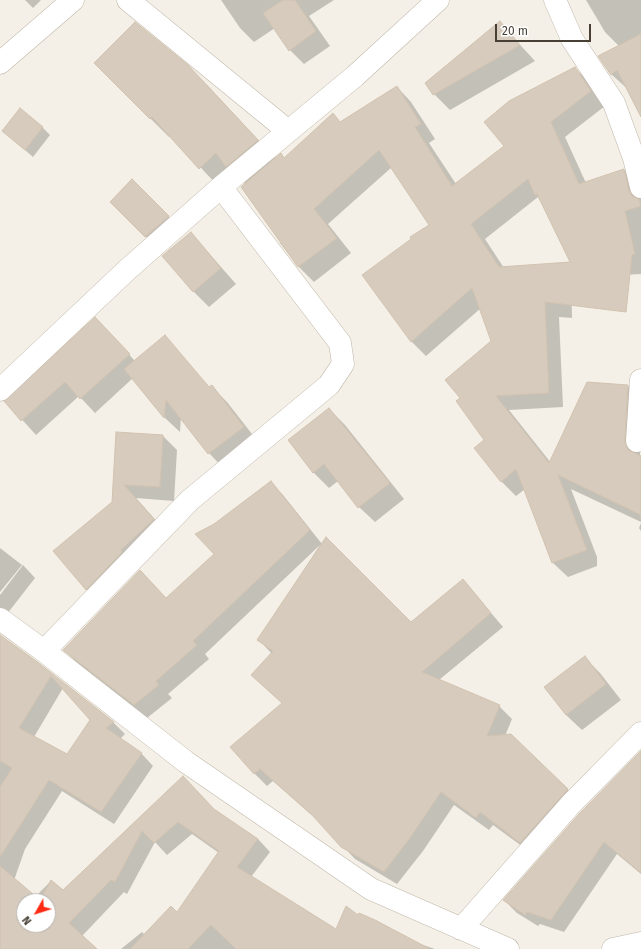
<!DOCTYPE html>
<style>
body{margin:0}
#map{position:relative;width:641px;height:949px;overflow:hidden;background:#f4f0e7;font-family:"Fira Sans",sans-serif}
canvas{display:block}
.north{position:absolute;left:16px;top:893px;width:40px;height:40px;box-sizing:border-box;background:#fff;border:1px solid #b6b3ae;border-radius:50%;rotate:231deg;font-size:11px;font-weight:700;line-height:16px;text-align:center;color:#484035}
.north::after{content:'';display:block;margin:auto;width:14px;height:18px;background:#ff2a13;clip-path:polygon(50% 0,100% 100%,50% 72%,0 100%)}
.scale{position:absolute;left:495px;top:24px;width:96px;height:18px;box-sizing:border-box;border:2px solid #484035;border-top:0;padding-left:5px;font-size:12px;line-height:14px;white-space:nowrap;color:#484035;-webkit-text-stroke:3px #fff;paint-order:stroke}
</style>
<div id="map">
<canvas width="641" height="949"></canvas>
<div class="north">N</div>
<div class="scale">20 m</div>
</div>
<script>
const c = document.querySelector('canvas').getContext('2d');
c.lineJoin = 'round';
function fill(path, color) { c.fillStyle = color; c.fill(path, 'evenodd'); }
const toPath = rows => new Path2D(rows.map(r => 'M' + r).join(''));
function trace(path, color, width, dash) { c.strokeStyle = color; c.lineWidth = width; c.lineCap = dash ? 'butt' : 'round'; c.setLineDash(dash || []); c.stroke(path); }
const shadow = toPath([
 [25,0,41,0,33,8],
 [221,0,334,0,309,16,330,46,304,64,290,50,275,28,254,42,240,28],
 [586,0,641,0,641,101,612,75,599,56,619,46,605,32],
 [500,23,535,61,450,110,434,94,427,84],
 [95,63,207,85,276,159,281,155,285,159,397,87,411,102,435,139,429,143,456,184,506,146,575,68,590,83,605,106,565,137,586,183,624,170,638,185,641,194,641,274,586,277,538,197,485,239,504,268,571,278,572,318,559,317,563,407,509,410,551,463,628,386,641,400,640,456,641,522,571,489,597,557,597,566,568,577,553,563,525,489,516,496,501,481,486,440,462,398,492,341,481,308,426,356,411,341,430,226,392,167,328,224,351,253,314,282,299,267,280,243,282,241,245,184,234,173,219,187,171,136,169,137],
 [42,127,50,135,33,157,3,131],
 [132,181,184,232,161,252,111,202],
 [191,233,236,284,209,307,193,291],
 [109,333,135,361,164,337,210,388,212,387,227,402,259,443,224,469,209,453,181,417,180,432,165,418,133,378,95,413,79,396,36,435,6,402],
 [329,409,345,425,404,499,375,522,359,507,338,481,329,488,314,473,289,441],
 [117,433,163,436,177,450,174,501,136,498,167,533,100,603,86,589,113,502],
 [270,482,283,495,322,544,411,623,463,580,503,627,439,680,499,706,512,719,505,736,511,735,581,802,534,855,493,825,489,830,454,805,423,851,397,884,355,859,321,823,273,781,267,786,254,773,283,704,272,654,259,640,320,545,205,654,209,659,168,694,172,698,147,718,77,663,64,650,167,599,215,554,214,525],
 [641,523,641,531,639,528],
 [0,548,22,565,0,592],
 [23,565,35,578,0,623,0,595],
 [0,637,113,722,125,734,120,739,141,753,153,766,114,824,62,791,25,849,12,886,31,901,51,881,63,891,183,777,216,812,258,839,270,852,251,877,336,930,358,916,414,942,435,949,121,949,142,932,145,935,177,914,219,853,192,834,167,855,155,842,127,894,124,892,82,936,95,949,0,949],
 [63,688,91,720,67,755,34,737],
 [24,901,48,901,48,925,24,925],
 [585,658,600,673,621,700,582,730,566,715],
 [641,752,641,874,617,854,564,932,540,924,538,926,517,913,504,900]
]);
const building = toPath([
 [283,0,295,0,316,31,289,51,263,13,283,0],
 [500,21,520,45,433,95,425,83,500,21],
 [135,22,188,65,258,140,226,167,216,153,199,169,152,117,150,119,94,63,135,22],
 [641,34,641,117,617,70,611,75,598,56,641,34],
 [575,67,591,91,551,122,579,184,624,169,629,190,632,196,639,199,641,206,625,211,635,254,632,255,626,312,545,302,549,393,496,396,549,463,587,382,628,385,625,441,628,450,641,456,641,515,558,475,587,550,552,563,516,469,501,482,474,448,484,440,456,401,460,398,445,380,491,341,472,288,411,342,362,275,411,239,410,237,429,225,379,150,314,209,337,238,298,267,241,187,281,153,284,158,333,113,340,122,397,86,421,124,415,127,452,186,504,146,484,122,509,101,575,67],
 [528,179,535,195,537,194,570,262,499,267,471,224,528,179],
 [20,108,43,127,25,150,2,131,20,108],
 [132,179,169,216,145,237,110,202,132,179],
 [191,232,221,268,193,292,162,256,191,232],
 [95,317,130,354,80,399,65,382,21,421,4,401,95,317],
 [165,335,209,387,212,385,244,427,208,454,166,400,164,418,124,369,165,335],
 [329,408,390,483,358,508,324,464,313,473,288,440,329,408],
 [116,432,163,435,160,487,124,485,154,519,121,550,122,552,86,590,53,551,112,502,116,432],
 [271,481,310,530,193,641,197,645,156,681,159,685,134,705,63,650,140,570,166,598,214,554,195,534,214,524,271,481],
 [326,537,411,622,463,579,491,613,422,672,500,705,487,736,511,734,568,789,520,843,480,812,476,818,441,792,410,838,384,872,341,847,313,816,260,769,254,774,230,747,282,703,251,675,273,651,257,640,326,537],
 [0,635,36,661,114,722,106,728,142,753,101,812,49,780,0,857,0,787,12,768,0,761,0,635],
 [51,676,90,720,67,754,19,728,51,676],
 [585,656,606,684,566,715,544,687,585,656],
 [641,751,641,873,604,842,551,920,527,912,525,915,503,900,580,813,641,751],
 [183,776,214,809,258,839,237,867,336,929,346,906,358,915,359,913,375,920,430,949,236,949,211,925,188,949,130,949,171,906,177,912,219,851,178,822,154,843,142,831,115,882,111,880,69,923,97,949,0,949,0,866,40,900,51,880,63,890,183,776],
 [24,901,48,901,48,925,24,925,24,901]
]);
const street = toPath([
 [128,0,288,131],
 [555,0,572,39,614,103,634,158,641,187],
 [0,63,73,0],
 [0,390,127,270,221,187,355,76,438,0],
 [637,441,641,380],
 [0,619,44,651,186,762,371,889,508,949],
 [44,651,190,500,329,385,343,364,340,343,221,187],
 [461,929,571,804,641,733],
 [613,949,641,943]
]);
fill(shadow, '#0003');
fill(building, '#d6cbbc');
trace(building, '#d2c2af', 1);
trace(street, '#c0b7a9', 23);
trace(street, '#fff', 22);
</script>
